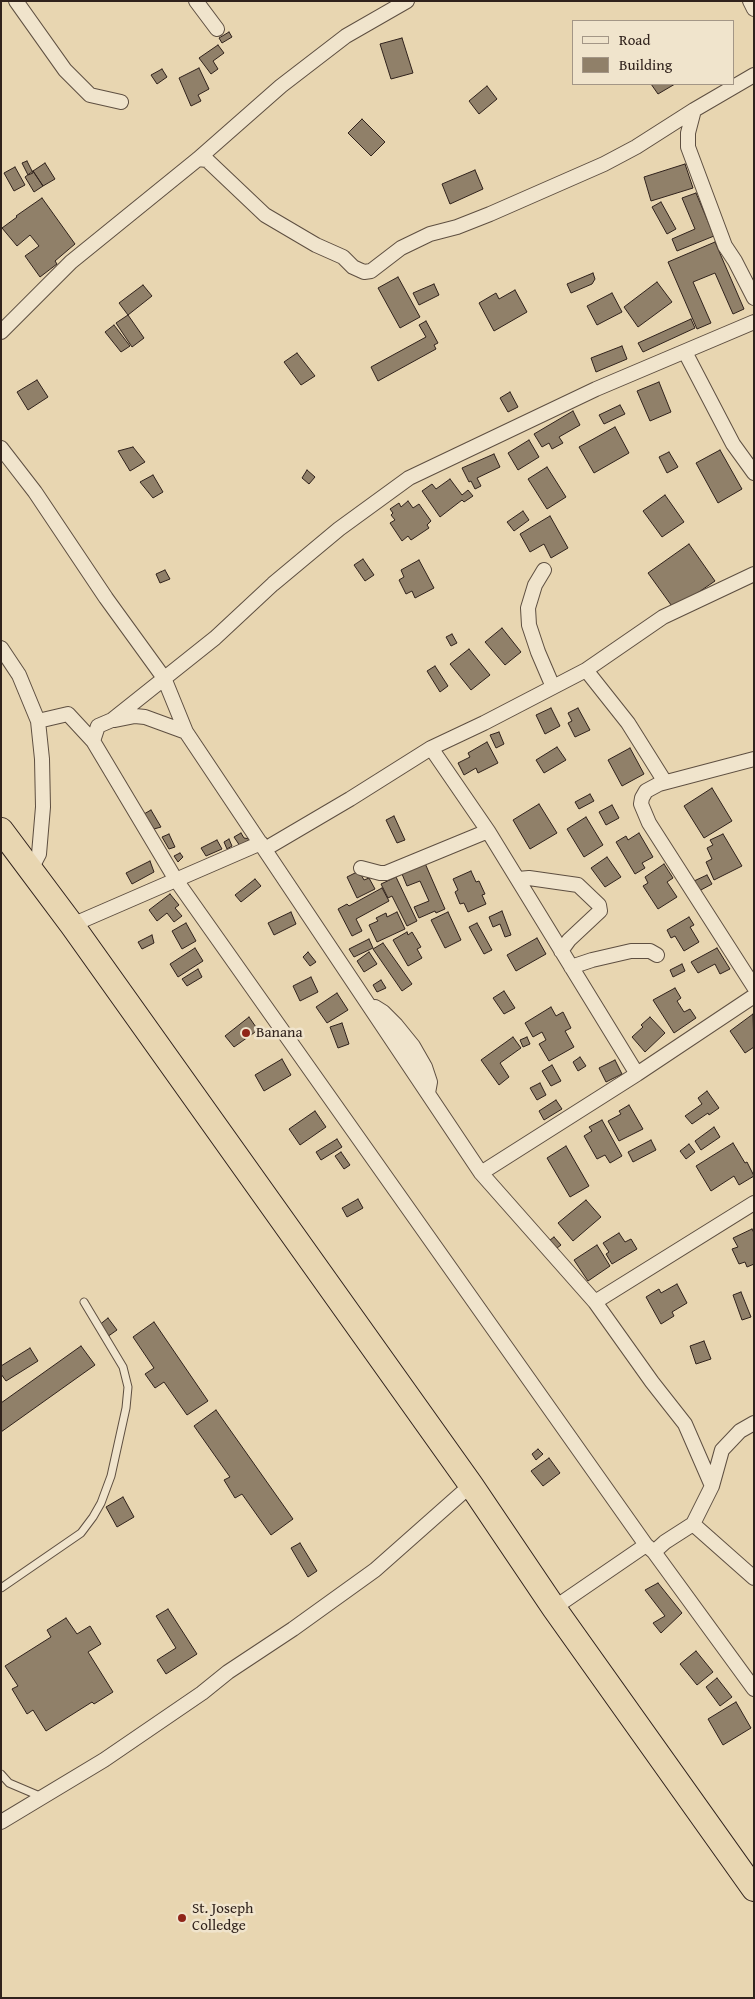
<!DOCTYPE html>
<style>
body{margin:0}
#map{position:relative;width:755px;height:1999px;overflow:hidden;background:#e8d6b1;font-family:"Gentium Book Plus",serif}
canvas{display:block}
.frame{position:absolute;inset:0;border:2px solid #30221c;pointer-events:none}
.legend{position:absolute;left:572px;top:20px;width:162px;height:65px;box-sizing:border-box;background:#f0e4cc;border:1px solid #a39686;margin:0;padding:6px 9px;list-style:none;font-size:15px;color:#30221c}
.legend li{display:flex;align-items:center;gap:10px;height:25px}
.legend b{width:25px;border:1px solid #a39686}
</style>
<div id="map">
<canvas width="755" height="1999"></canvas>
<div class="frame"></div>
<ul class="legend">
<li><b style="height:6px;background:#f0e4cc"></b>Road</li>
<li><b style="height:14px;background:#908069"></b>Building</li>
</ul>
</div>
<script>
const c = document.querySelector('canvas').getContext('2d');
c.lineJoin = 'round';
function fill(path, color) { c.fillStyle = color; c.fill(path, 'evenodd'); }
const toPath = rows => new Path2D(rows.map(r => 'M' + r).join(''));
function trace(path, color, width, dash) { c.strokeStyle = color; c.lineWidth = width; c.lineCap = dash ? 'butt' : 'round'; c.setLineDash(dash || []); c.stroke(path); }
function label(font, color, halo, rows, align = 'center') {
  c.font = font + ' "Gentium Book Plus",serif'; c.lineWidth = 5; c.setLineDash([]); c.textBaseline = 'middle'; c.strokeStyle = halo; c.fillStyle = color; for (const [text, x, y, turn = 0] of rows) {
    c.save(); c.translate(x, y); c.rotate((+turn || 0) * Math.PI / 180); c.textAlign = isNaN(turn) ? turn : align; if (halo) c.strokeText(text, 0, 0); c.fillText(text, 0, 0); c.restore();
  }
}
const building = toPath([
 [229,32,232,37,222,43,219,38,229,32],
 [402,38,413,73,391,79,380,44,402,38],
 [218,45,224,53,213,61,218,69,211,74,199,58,218,45],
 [199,68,209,89,198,95,201,101,191,106,179,78,199,68],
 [162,69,167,77,157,84,151,75,162,69],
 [651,84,675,84,658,94,651,84],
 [487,86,497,99,479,114,469,101,487,86],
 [362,119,385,142,371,156,348,133,362,119],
 [27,161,33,173,28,175,22,163,27,161],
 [45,163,55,179,43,186,33,171,45,163],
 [685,164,693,188,651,201,644,177,685,164],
 [15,167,25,185,14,191,4,173,15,167],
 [475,170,483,189,450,204,442,184,475,170],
 [33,171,43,186,34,192,25,177,33,171],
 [696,193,714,236,677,251,672,239,695,229,682,198,696,193],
 [42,198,75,244,55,261,57,264,40,277,25,256,39,246,30,235,17,246,2,228,17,217,16,216,42,198],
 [661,202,676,229,667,234,652,207,661,202],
 [715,242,744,309,733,314,715,273,693,282,711,323,697,329,668,262,715,242],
 [593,273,595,279,592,284,571,293,567,284,593,273],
 [398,277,420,317,400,328,378,288,398,277],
 [657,282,672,302,638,327,624,307,657,282],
 [434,284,439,295,419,305,413,293,434,284],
 [143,285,152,296,128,315,119,303,143,285],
 [515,290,527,312,494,331,479,303,496,293,499,299,515,290],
 [612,293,622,312,597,325,587,306,612,293],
 [128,315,144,338,132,347,116,323,128,315],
 [691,319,695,328,643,352,638,343,691,319],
 [426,321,438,343,434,345,436,349,378,381,371,367,426,337,419,325,426,321],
 [114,325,130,346,121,352,105,332,114,325],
 [622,346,627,359,596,372,591,358,622,346],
 [297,353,315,376,301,385,284,362,297,353],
 [37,380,48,397,28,410,17,392,37,380],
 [659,382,671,412,650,421,637,391,659,382],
 [510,392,518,407,508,412,500,398,510,392],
 [620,405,625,414,604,424,599,415,620,405],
 [573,411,580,425,559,437,563,443,552,449,549,443,542,447,534,434,573,411],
 [615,427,629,453,594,473,579,447,615,427],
 [529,440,539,457,518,470,508,453,529,440],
 [133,447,145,462,130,471,118,451,133,447],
 [720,450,742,489,718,503,696,463,720,450],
 [669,452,678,467,667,473,659,457,669,452],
 [494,454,500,467,477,478,481,486,475,489,471,481,469,482,462,468,494,454],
 [547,467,566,497,547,509,528,479,547,467],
 [307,470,315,477,309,484,302,478,307,470],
 [153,475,163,492,153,498,140,482,153,475],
 [450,479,462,495,468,490,473,496,464,502,462,500,440,517,422,491,432,484,436,489,450,479],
 [665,495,684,522,662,537,643,511,665,495],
 [408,501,413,508,419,504,431,521,427,525,429,528,411,540,408,536,402,541,390,523,395,520,391,515,393,513,390,509,399,503,401,507,408,501],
 [523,511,529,520,514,531,507,522,523,511],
 [550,516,568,548,551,558,544,544,530,552,520,534,550,516],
 [689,544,715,581,674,609,648,573,689,544],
 [363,559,374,575,365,581,354,565,363,559],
 [419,560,434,588,415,598,412,591,406,594,399,580,404,577,401,570,419,560],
 [165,570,170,579,160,583,156,574,165,570],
 [502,628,521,652,505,665,485,642,502,628],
 [452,634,457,643,451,646,446,637,452,634],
 [469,649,490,675,471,690,450,664,469,649],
 [435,666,448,686,440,692,427,671,435,666],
 [551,708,560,726,545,734,536,715,551,708],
 [578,708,590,730,575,737,568,723,572,721,568,713,578,708],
 [499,732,504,744,496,748,490,735,499,732],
 [487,742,498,763,478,773,476,768,464,775,458,763,470,757,468,753,487,742],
 [557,747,566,760,544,773,536,760,557,747],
 [630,748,644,774,622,786,608,760,630,748],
 [712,788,732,821,704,838,684,806,712,788],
 [590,794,594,801,579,809,575,802,590,794],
 [539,804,557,833,530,849,513,820,539,804],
 [612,805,619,818,606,825,599,812,612,805],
 [151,810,161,827,154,829,144,814,151,810],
 [394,816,405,840,397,843,386,820,394,816],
 [586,817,603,845,584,857,567,829,586,817],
 [241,833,244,838,250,839,240,846,234,837,241,833],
 [639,833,653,857,642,863,645,868,635,874,616,842,626,836,628,840,639,833],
 [169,834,175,847,169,849,162,837,169,834],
 [723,834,742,866,714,880,706,862,712,859,707,848,713,845,710,840,723,834],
 [229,839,232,846,227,849,224,842,229,839],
 [217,840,222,849,206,856,201,848,217,840],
 [180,853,183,857,178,862,174,856,180,853],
 [607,857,621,877,605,887,591,868,607,857],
 [150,861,154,872,132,884,126,873,150,861],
 [424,861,445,909,436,913,435,911,419,918,414,907,429,901,420,881,407,886,402,874,414,869,413,866,424,861],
 [664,864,673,878,667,882,677,897,658,909,643,886,648,883,645,877,664,864],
 [359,871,364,880,369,878,375,889,357,898,347,877,359,871],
 [471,871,476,882,479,881,485,894,482,895,486,904,468,912,464,903,460,904,455,892,458,890,453,879,471,871],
 [707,875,712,884,699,891,694,881,707,875],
 [396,877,417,921,407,926,392,896,388,898,381,884,396,877],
 [255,879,261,886,241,902,235,895,255,879],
 [382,888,389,901,356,919,362,931,352,936,338,909,347,904,349,906,382,888],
 [170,894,179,905,175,908,182,916,174,922,167,913,157,921,149,910,170,894],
 [502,911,511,935,505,937,500,924,493,927,489,917,502,911],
 [291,912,296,924,274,935,268,923,291,912],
 [397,912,405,929,377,942,369,925,378,921,376,918,386,913,387,917,397,912],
 [448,912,461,940,445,948,431,920,448,912],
 [689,917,694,925,690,927,699,942,684,951,675,936,671,938,667,930,689,917],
 [186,923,196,941,182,949,172,931,186,923],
 [477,923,492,950,484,954,469,927,477,923],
 [407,932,408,935,412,932,421,947,417,949,422,958,408,966,393,940,407,932],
 [152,935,154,943,142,949,138,942,152,935],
 [537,938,546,954,516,971,507,955,537,938],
 [369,939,373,948,354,957,349,949,369,939],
 [383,943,412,984,402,991,373,949,383,943],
 [195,948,203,961,178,977,170,964,195,948],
 [717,948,730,969,720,974,715,964,698,973,691,962,717,948],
 [308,952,316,962,310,966,303,957,308,952],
 [369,952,377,964,364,972,357,961,369,952],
 [682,964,685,971,673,977,670,970,682,964],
 [198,969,202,977,187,986,182,979,198,969],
 [311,977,318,992,300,1001,293,986,311,977],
 [381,980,386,988,377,992,373,985,381,980],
 [675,988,681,998,677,1001,684,1012,690,1009,696,1018,674,1033,653,1000,675,988],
 [504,991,515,1008,504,1014,493,998,504,991],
 [337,993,348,1010,327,1023,316,1007,337,993],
 [551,1007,556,1016,563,1012,571,1028,565,1031,574,1047,549,1061,539,1044,546,1040,542,1032,533,1037,525,1023,551,1007],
 [753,1014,754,1047,745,1053,730,1031,753,1014],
 [249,1017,258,1030,234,1047,225,1036,249,1017],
 [650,1017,665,1033,645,1052,632,1037,643,1027,641,1025,650,1017],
 [342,1023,349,1044,338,1048,330,1027,342,1023],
 [513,1037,521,1048,500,1063,509,1077,499,1085,481,1060,513,1037],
 [527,1037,530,1044,523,1047,520,1040,527,1037],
 [580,1057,586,1066,578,1071,573,1062,580,1057],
 [282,1059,291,1075,264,1091,255,1075,282,1059],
 [615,1060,622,1074,606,1082,599,1068,615,1060],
 [552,1065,561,1081,551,1086,542,1071,552,1065],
 [540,1083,546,1095,537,1100,530,1088,540,1083],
 [707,1091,719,1108,709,1115,708,1113,692,1124,685,1116,702,1104,698,1098,707,1091],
 [556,1100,562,1109,544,1120,539,1111,556,1100],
 [629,1105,643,1129,619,1141,608,1121,621,1114,619,1111,629,1105],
 [315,1111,326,1127,300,1145,289,1129,315,1111],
 [602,1120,622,1156,610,1163,605,1155,597,1159,584,1136,592,1131,589,1127,602,1120],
 [714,1127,720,1137,701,1150,695,1141,714,1127],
 [337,1139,342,1147,321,1160,316,1152,337,1139],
 [651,1140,656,1150,633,1162,628,1152,651,1140],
 [733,1143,745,1163,747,1162,754,1176,739,1185,734,1176,711,1191,696,1166,733,1143],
 [689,1144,695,1152,686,1159,680,1151,689,1144],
 [566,1146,589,1186,570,1197,547,1158,566,1146],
 [341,1152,350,1165,344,1169,335,1156,341,1152],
 [358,1199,363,1208,347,1217,342,1208,358,1199],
 [586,1200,601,1217,573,1241,558,1223,586,1200],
 [752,1229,754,1233,754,1264,747,1267,745,1262,739,1264,732,1249,738,1247,733,1238,752,1229],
 [619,1233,625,1242,631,1239,637,1249,612,1264,606,1254,609,1252,603,1243,619,1233],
 [554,1237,561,1245,553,1251,546,1243,554,1237],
 [597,1245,610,1266,588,1281,574,1260,597,1245],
 [677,1284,687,1303,672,1312,674,1316,661,1324,646,1297,659,1289,661,1293,677,1284],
 [741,1292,751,1317,742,1320,733,1295,741,1292],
 [108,1318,117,1330,107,1337,98,1326,108,1318],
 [154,1322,208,1401,187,1415,164,1382,155,1388,145,1374,154,1368,133,1337,154,1322],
 [704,1341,711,1359,696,1364,690,1346,704,1341],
 [81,1346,95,1365,1,1432,1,1403,81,1346],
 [30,1348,38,1361,6,1381,1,1374,1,1366,30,1348],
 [216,1410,293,1519,271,1535,242,1494,235,1498,224,1480,230,1477,194,1426,216,1410],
 [538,1449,543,1454,536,1460,532,1454,538,1449],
 [549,1458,560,1473,543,1486,531,1471,549,1458],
 [123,1497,134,1517,117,1527,106,1507,123,1497],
 [300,1543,317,1571,308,1577,291,1548,300,1543],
 [658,1583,682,1613,661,1633,653,1623,665,1616,645,1590,658,1583],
 [168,1609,197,1654,166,1674,157,1660,176,1648,156,1616,168,1609],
 [66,1618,77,1634,90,1626,101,1644,88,1652,113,1692,94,1704,92,1702,46,1731,33,1710,27,1714,12,1689,18,1686,5,1666,51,1637,47,1630,66,1618],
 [696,1651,713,1672,697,1685,680,1664,696,1651],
 [717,1678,732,1697,720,1706,706,1687,717,1678],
 [736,1702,751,1728,723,1745,708,1719,736,1702]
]);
const service = toPath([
 [1,1588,81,1533,93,1517,101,1503,111,1476,126,1408,128,1387,123,1367,84,1302],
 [1,1774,9,1783,42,1797]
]);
const minor = toPath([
 [16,1,65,70,90,95,121,102],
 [196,1,217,29],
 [750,1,754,9],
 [694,110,688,133,688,147,725,246,735,261,754,298],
 [198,159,207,160,265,215,316,245,343,257,353,267,364,272,371,271,401,248,430,234,457,227,490,214,604,164,636,147,694,110,754,75],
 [1,332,71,262,198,159,281,86,346,36,407,1],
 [685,352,733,444,754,473],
 [1,448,35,492,106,598,164,678,186,732,481,1173,595,1302,652,1382,685,1424,712,1486],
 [544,570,535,585,528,608,529,625,538,652,553,687],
 [1,648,19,675,38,721,42,759,43,807,39,854,30,871],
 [586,670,628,723,665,782],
 [115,720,135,716,145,717,186,732],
 [38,721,68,714,93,741,176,880,646,1545,654,1552,754,1689],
 [93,741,98,726,112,720,215,638,273,584,339,529,409,478,596,389,754,322],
 [431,748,488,831,637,1074],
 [754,759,659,784,646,791,642,798,641,804,649,823,754,987],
 [265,849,350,799,431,748,484,723,586,670,663,617,754,574],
 [361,868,380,873,386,873,488,831],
 [518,879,529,878,578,885,599,905,600,911,569,940,561,951],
 [72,925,261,843],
 [571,967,592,960,631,951,650,951,657,955],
 [375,1007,383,1012,396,1025,413,1046,425,1067,430,1082,428,1093],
 [481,1173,637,1074,754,996],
 [595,1302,754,1203],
 [693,1524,754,1578],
 [654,1552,665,1542,693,1524,712,1486,722,1450,740,1431,754,1423],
 [554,1608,646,1545],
 [1,1822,104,1760,202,1693,228,1672,293,1629,375,1570,471,1485]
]);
const trunk = toPath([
 [1,830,72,925,471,1485,554,1608,754,1889]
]);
const markers = [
 [246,1033,5,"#8f2418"],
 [182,1918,5,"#8f2418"]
];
const poiNames = [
 ["Banana",256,1033],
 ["St. Joseph",192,1909],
 ["Colledge",192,1926]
];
fill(building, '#908069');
trace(building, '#30221c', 1);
trace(service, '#5e4f41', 9);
trace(minor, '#5e4f41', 16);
trace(trunk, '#30221c', 26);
trace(service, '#f0e4cc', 7);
trace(minor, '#f0e4cc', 14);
trace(trunk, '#e8d6b1', 24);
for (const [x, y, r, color] of markers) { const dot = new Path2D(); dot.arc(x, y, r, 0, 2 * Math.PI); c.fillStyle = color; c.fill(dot); trace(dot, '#f0e4cc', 2); }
label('15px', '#30221c', '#f0e4cc', poiNames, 'left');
</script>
